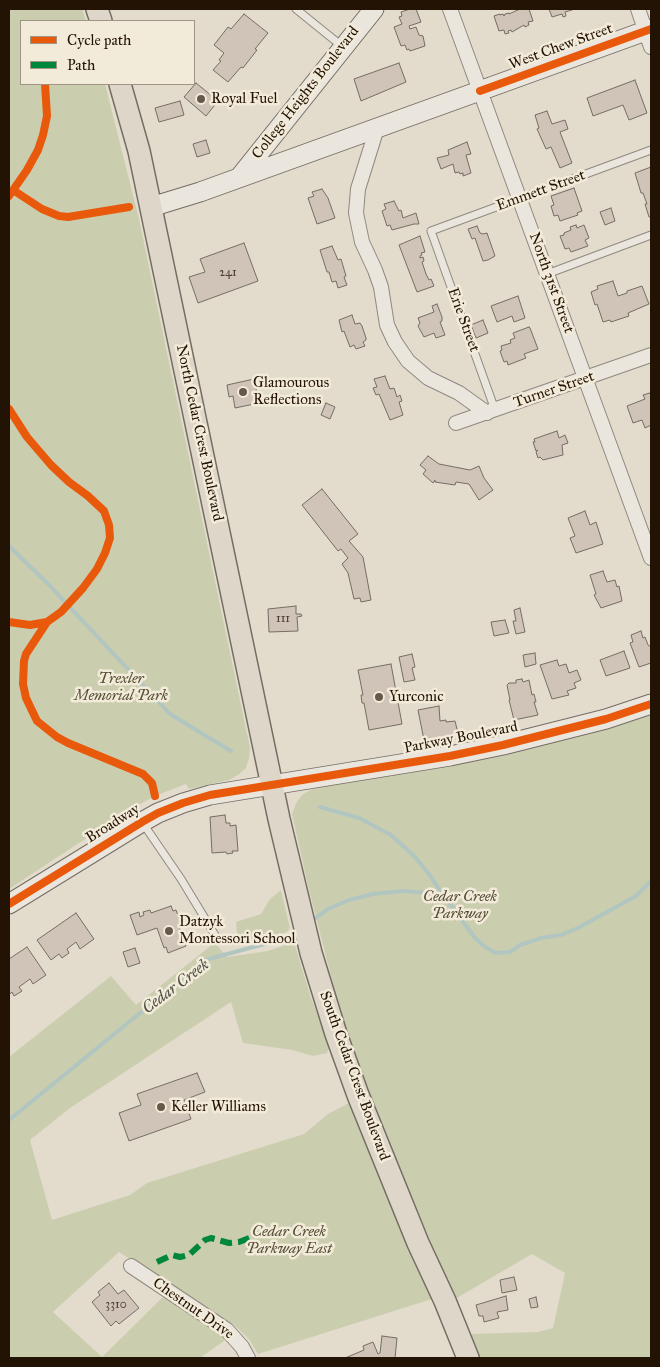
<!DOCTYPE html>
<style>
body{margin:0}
#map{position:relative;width:660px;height:1367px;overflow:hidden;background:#e3dccd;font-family:"IM FELL Great Primer",serif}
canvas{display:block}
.frame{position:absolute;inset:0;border:10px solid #231304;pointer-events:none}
.legend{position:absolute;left:20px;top:20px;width:175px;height:65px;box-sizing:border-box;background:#f3ebd9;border:1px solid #a09584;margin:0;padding:6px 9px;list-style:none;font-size:15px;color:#231304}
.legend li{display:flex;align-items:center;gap:10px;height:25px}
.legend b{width:25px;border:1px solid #a09584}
</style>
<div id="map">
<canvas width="660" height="1367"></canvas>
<div class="frame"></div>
<ul class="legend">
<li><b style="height:6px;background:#e8590c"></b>Cycle path</li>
<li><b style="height:6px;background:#00873e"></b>Path</li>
</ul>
</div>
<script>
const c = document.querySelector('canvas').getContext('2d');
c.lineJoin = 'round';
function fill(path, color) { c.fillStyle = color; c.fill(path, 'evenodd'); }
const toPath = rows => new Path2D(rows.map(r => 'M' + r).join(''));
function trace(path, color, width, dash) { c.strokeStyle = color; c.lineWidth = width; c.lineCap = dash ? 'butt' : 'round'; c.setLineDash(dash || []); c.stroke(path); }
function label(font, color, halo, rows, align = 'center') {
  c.font = font + ' "IM FELL Great Primer",serif'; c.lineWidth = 5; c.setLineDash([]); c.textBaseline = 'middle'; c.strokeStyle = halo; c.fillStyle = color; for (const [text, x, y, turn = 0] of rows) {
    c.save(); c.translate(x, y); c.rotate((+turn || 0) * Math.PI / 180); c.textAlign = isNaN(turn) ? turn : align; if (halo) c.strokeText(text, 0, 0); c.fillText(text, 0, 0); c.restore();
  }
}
const green = toPath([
 [9,9,82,9,86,21,21,21,21,84,105,84,139,219,250,748,249,758,246,768,238,775,229,780,189,789,186,784,155,796,131,809,9,889],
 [651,713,651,1358,479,1358,471,1334,538,1332,553,1328,565,1273,532,1254,455,1299,362,1080,341,1015,309,890,292,814,296,803,302,795,310,790,330,785,429,767,589,734],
 [281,890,290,928,287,932,266,939,216,944,227,957,268,951,294,942,311,998,325,1034,329,1048,327,1053,313,1056,292,1050,243,1043,231,1002,70,1108,30,1140,52,1220,130,1195,147,1183,304,1134,328,1114,349,1103,432,1299,258,1354,249,1339,234,1325,119,1252,53,1312,102,1357,164,1296,228,1338,200,1358,9,1358,9,1057,111,976,136,1005,222,937,237,934,236,922,261,914,270,899]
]);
const stream = toPath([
 [9,546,50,586,170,714,231,751],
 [320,807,359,818,391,835,414,856,429,874,446,900],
 [311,921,328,909,349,900,373,894,403,891,429,893,447,900,475,938,485,947,496,953,510,952,520,945,541,938,561,935,578,928,636,896,651,881],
 [9,1120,205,960,283,939,299,929]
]);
const building = toPath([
 [410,9,416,9,421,22,409,26,410,29,416,27,419,35,423,36,425,46,410,51,409,49,407,50,405,45,401,46,394,27,402,24,399,17,402,16,401,12,410,9],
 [520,9,529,9,533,21,528,22,529,25,525,27,524,25,512,32,511,30,508,31,509,33,505,34,504,30,499,31,494,16,500,14,500,15,503,14,504,16,505,14,509,13,509,14,520,9],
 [549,9,575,9,565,12,566,16,563,17,562,14,552,17,549,9],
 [244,14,268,33,255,49,257,50,243,68,241,67,228,82,213,70,221,61,219,60,224,53,214,45,228,27,231,29,244,14],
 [399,63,406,82,361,101,354,79,399,63],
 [635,80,647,113,629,120,623,105,593,116,587,98,635,80],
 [196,83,218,101,206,116,184,97,196,83],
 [180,101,184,115,159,122,155,108,180,101],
 [547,111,552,124,565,120,568,129,560,132,572,163,560,168,551,147,546,149,537,129,539,128,535,115,547,111],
 [206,140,210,153,197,157,193,144,206,140],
 [467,142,471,154,466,155,471,173,463,176,463,173,460,174,459,172,455,173,453,164,441,169,437,158,449,155,448,150,467,142],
 [651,167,651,217,649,217,645,204,647,204,643,193,641,193,635,173,651,167],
 [574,188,582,211,577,213,578,215,560,221,558,215,554,216,551,206,554,205,551,196,574,188],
 [322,189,328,198,335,218,317,224,308,198,314,196,312,192,322,189],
 [394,201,399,211,401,210,403,218,416,213,419,224,414,224,392,230,390,225,387,226,382,211,386,209,384,204,394,201],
 [611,208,615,221,605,225,600,212,611,208],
 [576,225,577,228,584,225,589,238,585,240,588,246,571,252,569,248,565,249,560,236,564,235,564,233,571,230,570,227,576,225],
 [477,226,480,233,483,234,487,233,495,256,488,260,483,261,475,238,472,239,468,229,477,226],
 [420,236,425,252,421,253,422,255,420,256,420,258,423,257,424,261,422,262,426,274,429,280,431,279,434,286,417,292,399,245,420,236],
 [244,243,258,281,198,303,189,277,205,272,200,259,244,243],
 [332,246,338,260,341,259,346,276,344,277,347,285,338,288,336,281,332,282,329,272,327,272,320,250,332,246],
 [613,281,618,296,627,293,627,291,642,286,649,304,628,313,629,316,611,322,610,320,603,322,597,304,595,305,591,292,598,289,597,286,613,281],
 [518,296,525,318,514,322,512,316,497,322,491,306,518,296],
 [437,304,442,317,442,321,440,322,445,335,436,338,434,333,424,337,418,326,420,323,418,318,434,312,432,306,437,304],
 [352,315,355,324,360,323,362,326,366,338,366,340,363,342,365,346,356,349,354,345,350,347,344,331,342,332,339,320,352,315],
 [483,320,488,333,476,338,471,325,483,320],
 [529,327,530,328,538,349,524,354,526,358,508,365,507,361,504,362,500,351,502,350,501,346,511,343,510,340,515,338,513,333,529,327],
 [385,376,390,389,394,388,397,397,400,395,402,401,399,402,403,415,390,420,379,394,376,395,373,388,377,387,374,379,385,376],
 [254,379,259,403,235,408,233,396,229,397,227,385,254,379],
 [650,393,651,396,651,425,645,428,642,420,633,423,627,406,645,399,643,395,650,393],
 [326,403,335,407,330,419,321,415,326,403],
 [557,431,559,438,565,435,568,443,562,445,563,455,543,460,540,457,538,458,536,452,538,450,536,451,533,442,535,442,534,439,557,431],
 [428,456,439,464,470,470,479,466,484,478,493,490,479,500,469,484,456,482,455,485,435,482,435,480,433,483,423,474,426,470,420,465,428,456],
 [322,489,358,534,349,541,363,557,371,600,361,602,360,598,354,599,348,573,342,564,348,558,341,549,338,551,302,505,322,489],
 [585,511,590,525,596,522,603,544,576,553,570,538,575,536,568,518,585,511],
 [603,571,607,582,615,580,617,587,619,586,622,601,601,608,594,595,596,594,590,575,603,571],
 [296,606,296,614,301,614,302,616,297,617,298,631,269,632,268,609,296,606],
 [520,608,525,632,516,634,513,621,516,621,514,610,520,608],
 [505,620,509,633,494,636,491,622,505,620],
 [641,631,643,638,645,637,648,645,651,647,651,663,639,667,630,643,633,642,631,635,641,631],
 [624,651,630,668,606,676,600,660,624,651],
 [535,653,536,664,525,667,523,655,535,653],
 [412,654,415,667,412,668,415,680,404,682,399,657,412,654],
 [557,660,559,666,566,664,569,673,577,670,581,680,574,683,576,688,567,691,569,695,552,699,540,665,557,660],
 [391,664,402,724,369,730,364,703,362,703,361,695,363,695,358,670,391,664],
 [522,679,523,682,529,680,532,695,534,694,536,702,534,702,538,715,514,720,509,700,510,700,507,685,509,683,516,683,516,680,522,679],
 [439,706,440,721,446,720,446,722,455,721,458,733,442,738,443,740,438,741,437,739,424,740,418,710,439,706],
 [225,815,226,823,230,823,230,826,236,825,238,851,232,851,233,853,227,854,226,852,212,853,210,817,225,815],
 [171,906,173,911,176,910,179,918,182,917,183,922,178,924,186,946,168,953,166,947,164,948,157,928,137,935,130,915,139,912,140,917,144,915,143,912,150,910,151,913,171,906],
 [76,913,94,939,80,949,76,942,67,949,69,953,62,958,59,954,51,960,37,940,76,913],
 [27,947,46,975,33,984,30,979,19,987,22,991,14,996,12,992,9,995,9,959,27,947],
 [135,948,140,963,128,967,123,952,135,948],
 [197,1073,205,1092,184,1100,191,1119,129,1141,119,1113,141,1105,137,1094,197,1073],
 [514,1277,517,1290,502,1293,500,1280,514,1277],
 [109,1283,118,1294,124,1290,139,1308,119,1324,116,1321,111,1326,92,1302,100,1295,98,1292,109,1283],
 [506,1296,508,1310,497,1312,499,1318,484,1322,483,1316,479,1316,476,1305,506,1296],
 [536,1297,538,1307,531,1308,529,1299,536,1297],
 [382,1336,397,1338,395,1358,345,1358,364,1350,363,1346,373,1342,378,1354,380,1353,382,1336]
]);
const lane = toPath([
 [296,9,343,47],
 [547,274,651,235],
 [495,410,431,231,651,150],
 [142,822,181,879,215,935]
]);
const street = toPath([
 [450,9,651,558],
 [638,9,651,47],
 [377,128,358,189,356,213,362,242,375,270,381,287,387,325,395,342,408,361,428,378,459,393,487,413],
 [456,423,651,355],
 [131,1266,227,1330,242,1347,248,1358]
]);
const secondary = toPath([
 [239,178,374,9],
 [151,207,200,192,651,29],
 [9,904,142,822,158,813,183,803,210,795,450,756,503,745,606,719,651,704]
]);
const primary = toPath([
 [97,9,101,21],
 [120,84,139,151,279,819,311,953,336,1034,358,1095,418,1243,445,1301,468,1358]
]);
const quiet = toPath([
 [157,1262,172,1255,180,1257,189,1255,205,1240,211,1238,229,1243,239,1242,264,1232]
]);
const cycleway = toPath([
 [480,91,651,29],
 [13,190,42,209,59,216,68,217,129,207],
 [9,196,27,170,38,150,43,135,47,116,45,84],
 [9,409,27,437,51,465,69,482,88,496,104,511,109,525,110,538,105,553,97,569,83,588,61,612,47,622,30,625,9,622],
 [47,622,26,654,24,661,23,684,26,698,37,721,57,737,68,743,143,774,152,783,155,796],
 [9,904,142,822,158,813,183,803,210,795,450,756,503,745,606,719,651,704]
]);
const markers = [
 [201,99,5,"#66594a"],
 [243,392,5,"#66594a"],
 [379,697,5,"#66594a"],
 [169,931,5,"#66594a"],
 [161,1107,5,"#66594a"]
];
const numberNames = [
 ["241",228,273],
 ["111",283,619],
 ["3310",116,1305]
];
const streetNames = [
 ["West Chew Street",561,47,-20],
 ["College Heights Boulevard",306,93,-52],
 ["Emmett Street",541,191,-20],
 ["North 31st Street",551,283,70],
 ["Erie Street",463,320,70],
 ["Turner Street",554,390,-19],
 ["North Cedar Crest Boulevard",199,433,78],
 ["Parkway Boulevard",461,738,-11],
 ["Broadway",113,824,-32],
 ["South Cedar Crest Boulevard",354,1076,70],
 ["Chestnut Drive",193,1309,35]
];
const poiNames = [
 ["Royal Fuel",211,99],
 ["Glamourous",253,383],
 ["Reflections",253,400],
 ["Yurconic",389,697],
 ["Datzyk",179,922],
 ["Montessori School",179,939],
 ["Keller Williams",171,1107]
];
const parkNames = [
 ["Trexler",121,679],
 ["Memorial Park",121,696],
 ["Cedar Creek",460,897],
 ["Parkway",460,914],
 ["Cedar Creek",289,1232],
 ["Parkway East",289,1249]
];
const waterNames = [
 ["Cedar Creek",176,987,-37]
];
fill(green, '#cbceae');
trace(stream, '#b1c5c1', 4);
fill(building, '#d0c3b7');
trace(building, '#746d64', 1);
trace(lane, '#8f897f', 9);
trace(street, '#8f897f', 16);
trace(secondary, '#746d64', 21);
trace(primary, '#746d64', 24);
trace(lane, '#eae6de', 7);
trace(street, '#eae6de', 14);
trace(secondary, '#eae6de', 19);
trace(primary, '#ddd6c9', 21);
trace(quiet, '#00873e', 6, [12, 6]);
trace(cycleway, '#e8590c', 8);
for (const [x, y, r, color] of markers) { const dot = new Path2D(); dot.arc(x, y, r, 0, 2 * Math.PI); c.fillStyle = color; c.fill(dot); trace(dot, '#f3ebd9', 2); }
label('12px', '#4f4032', null, numberNames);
label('15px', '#231304', '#f3ebd9', streetNames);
label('15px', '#231304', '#f3ebd9', poiNames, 'left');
label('italic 15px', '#575037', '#f3ebd9', parkNames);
label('italic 16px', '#4d4e44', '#f3ebd9', waterNames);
</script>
